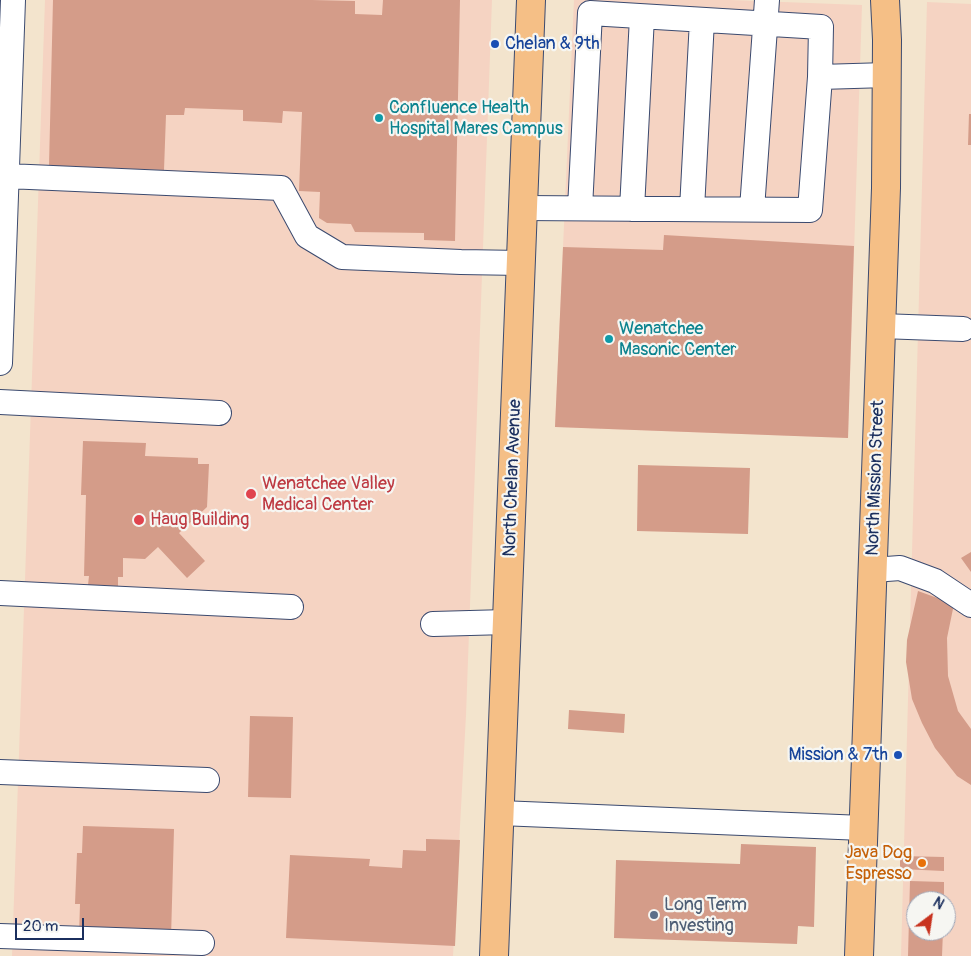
<!DOCTYPE html>
<style>
body{margin:0}
#map{position:relative;width:971px;height:956px;overflow:hidden;background:#f3e4cd;font-family:Pangolin,sans-serif}
canvas{display:block}
.north{position:absolute;left:906px;top:891px;width:50px;height:50px;box-sizing:border-box;background:#f6f6f2;border:1px solid #9ea6b7;border-radius:50%;rotate:31deg;font-size:14px;font-weight:700;line-height:20px;text-align:center;color:#1b2f5e}
.north::after{content:'';display:block;margin:auto;width:18px;height:22px;background:#c8321e;clip-path:polygon(50% 0,100% 100%,50% 72%,0 100%)}
.scale{position:absolute;left:15px;top:918px;width:69px;height:22px;box-sizing:border-box;border:2px solid #1b2f5e;border-top:0;padding-left:6px;font-size:15px;line-height:18px;white-space:nowrap;color:#1b2f5e;-webkit-text-stroke:4px #f6f6f2;paint-order:stroke}
</style>
<div id="map">
<canvas width="971" height="956"></canvas>
<div class="north">N</div>
<div class="scale">20 m</div>
</div>
<script>
const c = document.querySelector('canvas').getContext('2d');
c.lineJoin = 'round';
function fill(path, color) { c.fillStyle = color; c.fill(path, 'evenodd'); }
const toPath = rows => new Path2D(rows.map(r => 'M' + r).join(''));
function trace(path, color, width, dash) { c.strokeStyle = color; c.lineWidth = width; c.lineCap = dash ? 'butt' : 'round'; c.setLineDash(dash || []); c.stroke(path); }
function label(font, color, halo, rows, align = 'center') {
  c.font = font + ' Pangolin,sans-serif'; c.lineWidth = 4.5; c.setLineDash([]); c.textBaseline = 'middle'; c.strokeStyle = halo; c.fillStyle = color; for (const [text, x, y, turn = 0] of rows) {
    c.save(); c.translate(x, y); c.rotate((+turn || 0) * Math.PI / 180); c.textAlign = isNaN(turn) ? turn : align; if (halo) c.strokeText(text, 0, 0); c.fillText(text, 0, 0); c.restore();
  }
}
const built = toPath([
 [45,0,492,0,466,715,453,956,12,956],
 [574,0,730,0,862,5,848,438,555,427],
 [927,2,971,4,971,956,901,956],
 [916,901,946,901,946,931,916,931]
]);
const building = toPath([
 [53,0,312,0,355,1,355,14,382,15,383,0,460,0,455,241,424,240,424,233,355,232,351,224,327,223,319,218,320,192,299,191,302,112,283,111,282,123,265,122,243,121,243,110,185,108,184,115,166,115,164,170,49,166],
 [969,114,971,114,971,145,968,145],
 [664,235,854,246,848,438,555,427,563,247,663,250],
 [83,441,146,443,145,456,198,458,198,464,209,464,207,507,179,533,205,561,187,578,158,547,145,559,123,558,123,577,118,577,118,586,88,585,89,576,84,576,86,495,81,495],
 [638,465,750,468,748,534,637,531],
 [971,552,971,572,961,558],
 [918,591,954,604,947,638,948,676,958,711,971,729,971,785,957,776,935,748,922,723,912,699,906,662,907,640],
 [569,710,625,714,624,733,568,729],
 [250,716,293,717,291,798,248,797],
 [83,826,174,829,171,938,79,935,80,904,75,904,77,853,82,853],
 [426,839,460,840,455,946,286,938,290,855,370,859,369,866,402,868,403,850,426,851],
 [741,844,816,847,814,927,798,926,797,944,614,938,616,860,740,864],
 [900,856,944,857,944,871,900,869],
 [910,881,944,882,944,901,916,901,916,931,943,931,942,956,908,956]
]);
const minor = toPath([
 [820,77,887,75],
 [7,176,281,188,307,236,342,257,461,262,521,263],
 [523,208,810,210,820,77,821,27,590,13,580,208],
 [632,209,642,17],
 [692,209,702,20],
 [752,209,767,0],
 [881,326,963,329],
 [0,363,13,0],
 [0,402,219,413],
 [873,570,900,568,935,581,971,605],
 [0,593,291,607],
 [433,624,507,622],
 [0,772,207,780],
 [500,813,863,828],
 [0,936,202,943]
]);
const major = toPath([
 [494,956,531,0],
 [859,956,886,188,887,40,885,0]
]);
const markers = [
 [495,44,5,"#1a4fb4"],
 [379,118,5,"#0f9aa8"],
 [609,339,5,"#0f9aa8"],
 [251,494,6,"#e0444e"],
 [139,520,6,"#e0444e"],
 [898,755,5,"#1a4fb4"],
 [922,863,5,"#e8710a"],
 [654,915,5,"#5c6f8a"]
];
const transitNames = [
 ["Chelan & 9th",505,44],
 ["Mission & 7th",888,755,"right"]
];
const cultureNames = [
 ["Confluence Health",389,108],
 ["Hospital Mares Campus",389,129],
 ["Wenatchee",619,329],
 ["Masonic Center",619,350]
];
const streetNames = [
 ["North Chelan Avenue",513,478,-88],
 ["North Mission Street",876,478,-88]
];
const healthNames = [
 ["Wenatchee Valley",262,484],
 ["Medical Center",262,505],
 ["Haug Building",150,520]
];
const foodNames = [
 ["Java Dog",912,853],
 ["Espresso",912,874]
];
const serviceNames = [
 ["Long Term",664,905],
 ["Investing",664,926]
];
fill(built, '#f5d3c2');
fill(building, '#d49c89');
trace(minor, '#3b4a6f', 26);
trace(major, '#3b4a6f', 30);
trace(minor, '#fff', 24);
trace(major, '#f5bf86', 28);
for (const [x, y, r, color] of markers) { const dot = new Path2D(); dot.arc(x, y, r, 0, 2 * Math.PI); c.fillStyle = color; c.fill(dot); trace(dot, '#f6f6f2', 2); }
label('18px', '#164399', '#f6f6f2', transitNames, 'left');
label('18px', '#0d838f', '#f6f6f2', cultureNames, 'left');
label('18px', '#1b2f5e', '#f6f6f2', streetNames);
label('18px', '#be3a42', '#f6f6f2', healthNames, 'left');
label('18px', '#c56008', '#f6f6f2', foodNames, 'right');
label('18px', '#4e5e75', '#f6f6f2', serviceNames, 'left');
</script>
